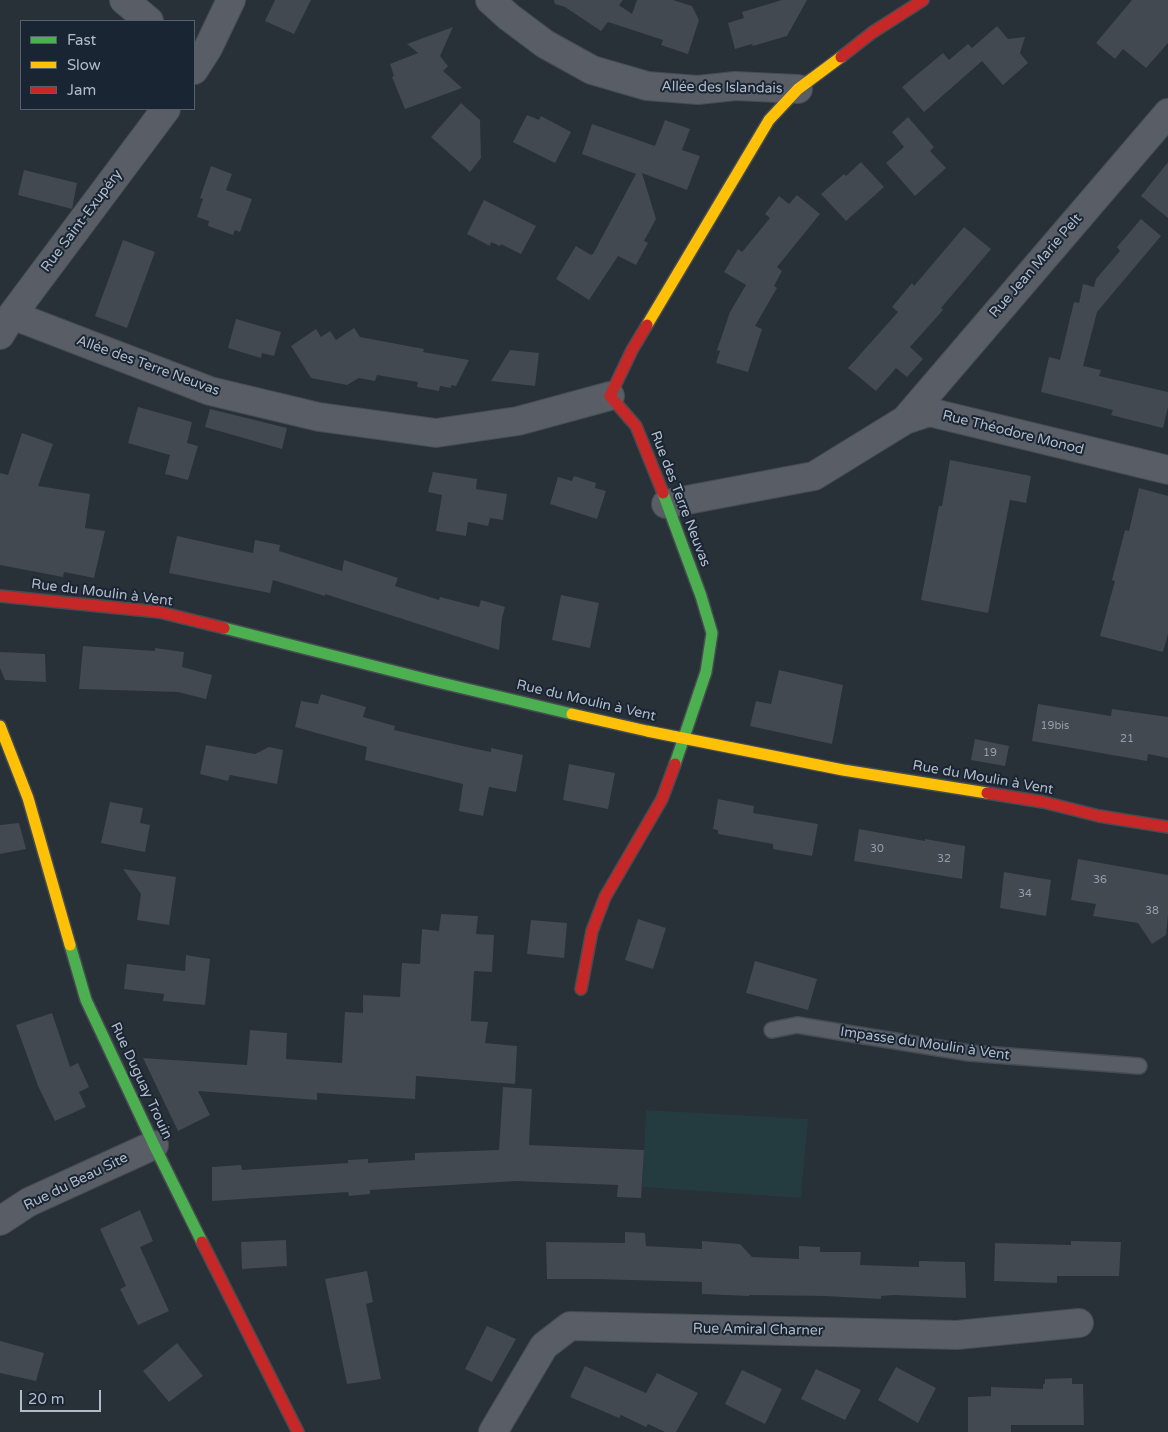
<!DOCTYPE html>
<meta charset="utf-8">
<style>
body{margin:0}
#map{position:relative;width:1168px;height:1432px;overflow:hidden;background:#283038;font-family:"Varela Round",sans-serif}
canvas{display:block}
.legend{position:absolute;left:20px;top:20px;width:175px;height:90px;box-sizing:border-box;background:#1a2533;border:1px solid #56616f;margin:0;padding:6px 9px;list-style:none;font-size:15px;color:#b1bbca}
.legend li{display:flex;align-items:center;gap:10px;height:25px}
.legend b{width:25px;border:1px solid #56616f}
.scale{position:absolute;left:20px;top:1390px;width:81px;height:22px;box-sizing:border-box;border:2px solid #b1bbca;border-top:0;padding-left:6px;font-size:15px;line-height:18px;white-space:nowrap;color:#b1bbca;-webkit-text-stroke:4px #1a2533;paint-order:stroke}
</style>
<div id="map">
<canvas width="1168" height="1432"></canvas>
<ul class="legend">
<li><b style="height:6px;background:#4caf50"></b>Fast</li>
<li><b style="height:6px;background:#ffc107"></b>Slow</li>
<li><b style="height:6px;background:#c62828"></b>Jam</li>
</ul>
<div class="scale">20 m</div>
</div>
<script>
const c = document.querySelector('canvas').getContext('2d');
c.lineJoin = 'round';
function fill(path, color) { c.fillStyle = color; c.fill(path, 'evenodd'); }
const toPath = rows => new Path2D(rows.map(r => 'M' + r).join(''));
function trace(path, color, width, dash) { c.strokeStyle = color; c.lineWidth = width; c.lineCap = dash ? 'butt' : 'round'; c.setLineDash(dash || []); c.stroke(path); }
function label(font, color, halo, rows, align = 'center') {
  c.font = font + ' "Varela Round",sans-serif'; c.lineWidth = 4; c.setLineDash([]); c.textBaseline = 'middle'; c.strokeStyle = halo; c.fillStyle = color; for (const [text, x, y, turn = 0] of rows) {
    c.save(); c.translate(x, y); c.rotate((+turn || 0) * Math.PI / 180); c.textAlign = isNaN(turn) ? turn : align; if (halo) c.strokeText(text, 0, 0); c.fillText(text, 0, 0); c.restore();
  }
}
const green = toPath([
 [646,1110,808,1119,801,1198,642,1187]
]);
const building = toPath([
 [275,0,311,0,294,34,265,21],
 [554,0,623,0,619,5,632,14,637,0,673,0,692,6,699,20,688,54,661,45,663,40,608,22,601,31,565,7,555,4],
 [782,0,807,0,787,36,753,46,752,44,735,49,728,23,744,18,742,12],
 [1132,0,1168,0,1168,43,1146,68,1123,49,1115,59,1096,43],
 [997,26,1008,39,1025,37,1020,53,1028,63,1003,85,982,61,924,112,902,87,943,53,949,60,968,44,972,48],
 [453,27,440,56,448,66,443,71,462,88,405,109,392,77,394,76,390,64,418,53,407,44],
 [461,103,480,120,481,158,470,172,431,137],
 [527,115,539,120,541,116,571,132,555,163,513,142],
 [908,117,934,147,930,151,946,168,915,196,886,163,904,147,892,132],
 [665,120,690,129,682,150,700,156,687,190,642,173,656,219,644,241,648,243,636,265,618,256,589,300,556,279,576,246,591,255,592,254,593,254,636,174,582,154,592,124,655,146],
 [861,162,884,187,846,221,821,194,844,174,846,176],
 [1168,162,1168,218,1141,196],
 [211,166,232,174,226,190,252,199,240,232,235,230,233,235,208,226,209,221,197,217,203,199,200,198],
 [24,170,77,183,72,209,18,195],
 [797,195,820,214,777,267,782,271,774,286,777,288,755,326,762,329,748,372,716,363,720,351,717,350,730,312,746,285,724,272,738,249,742,252,770,218,765,214,779,196,789,204],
 [484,200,536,226,521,254,501,244,500,246,491,242,490,246,467,234],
 [1141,219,1161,236,1097,312,1083,366,1101,370,1099,376,1168,392,1168,407,1163,428,1111,415,1113,410,1041,392,1049,357,1060,360,1074,302,1079,303,1083,284,1094,287,1096,279,1120,251,1117,247],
 [964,227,991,249,941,308,943,310,910,347,923,359,907,377,896,368,876,391,848,368,898,312,892,307,912,283,914,286],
 [123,240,155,252,127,328,95,316],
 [236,319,281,332,274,356,262,353,261,358,228,348],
 [354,328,360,337,424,349,423,352,469,360,456,386,451,385,451,388,440,386,439,391,417,387,418,382,377,375,375,381,359,378,347,385,311,378,291,346,316,329,321,337,330,331,336,340],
 [510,350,539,353,535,386,491,381],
 [138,407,192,422,187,443,198,446,188,480,165,474,170,455,128,443],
 [210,409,287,428,282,449,205,427],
 [22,433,53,444,38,486,90,494,85,528,105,531,94,578,64,572,63,577,0,565,0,473,8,475],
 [950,460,1031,476,1026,503,1010,500,988,613,921,600,939,506,942,506],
 [433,472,477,479,476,489,507,494,503,520,490,518,488,526,468,522,466,536,436,531,442,495,428,492],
 [574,476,596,483,595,488,606,491,597,519,550,504,558,477,572,481],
 [1139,488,1168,496,1168,634,1163,652,1100,636,1115,581,1112,580,1125,530,1129,531],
 [177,536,253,553,255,540,280,545,279,551,342,571,344,560,398,578,395,586,439,600,440,597,479,607,481,600,505,607,502,618,499,650,325,594,325,596,273,580,270,593,169,573],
 [561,595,599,603,590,648,552,640],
 [83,646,155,651,155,648,184,652,182,667,212,675,206,699,178,692,79,689],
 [0,652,45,654,46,682,5,680,0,668],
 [779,670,843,685,832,744,750,726,756,701,771,704],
 [321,694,366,707,363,717,395,726,394,730,467,747,491,752,491,748,523,755,516,792,489,787,483,816,459,811,463,784,365,760,367,747,295,727,301,701,318,704],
 [1038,704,1111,716,1112,709,1168,717,1168,758,1148,754,1147,761,1032,741],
 [975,739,1009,746,1005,766,971,760],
 [206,745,255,754,269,747,283,750,277,784,230,775,228,781,200,774],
 [569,764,615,773,608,809,563,800],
 [718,799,754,806,753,813,818,824,812,856,773,849,773,844,718,834,718,830,713,829],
 [110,802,143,808,140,823,150,825,145,852,101,843],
 [19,823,26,849,0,854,0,825],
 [859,829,925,841,925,839,965,846,962,879,854,861],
 [1078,859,1168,875,1168,915,1166,935,1152,944,1138,923,1093,916,1096,904,1071,900],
 [123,869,176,877,169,925,137,920,141,894],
 [1004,872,1051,880,1046,916,1000,908],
 [441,914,478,916,476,934,494,935,492,972,474,971,471,1021,488,1022,485,1043,517,1046,515,1084,416,1076,415,1099,317,1093,317,1100,198,1091,210,1115,178,1131,143,1058,247,1065,250,1030,287,1033,286,1059,342,1063,345,1012,363,1013,363,995,400,997,402,963,420,964,422,929,439,931],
 [638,919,666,928,653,969,625,960],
 [531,920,567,923,564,958,527,954],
 [186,955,210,959,205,1005,163,1001,164,994,124,989,127,964,185,971],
 [755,961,817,979,808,1010,746,993],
 [52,1013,70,1067,78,1063,89,1087,79,1092,86,1107,55,1121,38,1086,16,1025],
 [503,1087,532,1089,529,1145,644,1150,641,1198,617,1197,618,1185,516,1181,370,1190,370,1194,349,1196,348,1192,212,1201,212,1167,241,1165,242,1170,348,1163,348,1160,368,1159,368,1163,415,1160,415,1153,499,1150],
 [140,1210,153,1241,140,1247,169,1311,138,1325,120,1289,126,1286,100,1229],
 [625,1232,645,1233,646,1246,702,1249,702,1241,740,1244,752,1257,799,1259,799,1246,820,1247,820,1252,861,1252,860,1265,919,1267,919,1261,965,1262,966,1298,894,1295,881,1296,881,1299,824,1296,749,1295,749,1296,702,1294,702,1282,595,1279,547,1279,546,1242,625,1243],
 [286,1240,287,1266,242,1269,241,1242],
 [1071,1241,1121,1242,1119,1276,1057,1276,1057,1283,994,1281,995,1243,1071,1245],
 [367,1271,373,1302,366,1304,381,1379,347,1384,325,1279],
 [487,1326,516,1339,492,1382,465,1369],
 [0,1341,44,1353,36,1381,0,1373],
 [177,1343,203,1376,169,1402,143,1371],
 [585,1366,646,1393,657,1373,698,1393,676,1432,665,1432,648,1424,646,1427,621,1415,619,1418,570,1397],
 [896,1367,936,1388,918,1423,878,1400],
 [816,1369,861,1390,845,1420,801,1399],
 [742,1370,782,1389,765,1424,725,1404],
 [1072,1378,1072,1384,1083,1384,1084,1425,1011,1425,1011,1432,968,1432,968,1397,991,1396,991,1387,1043,1389,1043,1384,1045,1384,1045,1379]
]);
const lane = toPath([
 [772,1030,797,1025,969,1053,1139,1066]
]);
const street = toPath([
 [124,0,149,21],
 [490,0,509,17,545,44,592,70,647,86,698,90,735,86,798,89],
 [194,70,208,48,231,0],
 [12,315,210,391,319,417,436,433,518,421,610,396],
 [0,335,12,315,166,109],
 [905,420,1168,113],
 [666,504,814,476,905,420,929,412,1168,470],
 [0,1221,29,1202,154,1145],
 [493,1432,544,1346,570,1326,957,1335,1079,1323]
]);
const fast = toPath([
 [663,493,701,596,712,633,706,672,675,764],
 [224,628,429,680,572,714],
 [70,945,86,1000,154,1145,202,1242]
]);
const slow = toPath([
 [647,325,769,120,798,89,841,57],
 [572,714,647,731,843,770,987,793],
 [0,726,28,798,70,945]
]);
const jam = toPath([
 [841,57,873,32,923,0],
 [647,325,632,350,610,396,636,426,663,493],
 [0,596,159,612,224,628],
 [987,793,1043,802,1099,816,1168,827],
 [581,989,592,931,605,897,662,799,675,764],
 [202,1242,298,1432]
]);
const numberNames = [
 ["19bis",1055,726],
 ["21",1127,739],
 ["19",990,753],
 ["30",877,849],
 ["32",944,859],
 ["36",1100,880],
 ["34",1025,894],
 ["38",1152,911]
];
const streetNames = [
 ["Allée des Islandais",722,88,1],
 ["Rue Saint-Exupéry",82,221,-53],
 ["Rue Jean Marie Pelt",1036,266,-49],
 ["Allée des Terre Neuvas",148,366,20],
 ["Rue Théodore Monod",1013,433,14],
 ["Rue des Terre Neuvas",680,499,69],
 ["Rue du Moulin à Vent",102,593,7],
 ["Rue du Moulin à Vent",586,701,13],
 ["Rue du Moulin à Vent",983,778,10],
 ["Impasse du Moulin à Vent",925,1044,8],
 ["Rue Duguay Trouin",141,1081,65],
 ["Rue du Beau Site",76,1182,-26],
 ["Rue Amiral Charner",758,1330,1]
];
fill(green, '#243b3f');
fill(building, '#424950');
trace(lane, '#464c52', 18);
trace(street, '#464c52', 30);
trace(fast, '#464c52', 14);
trace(slow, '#464c52', 14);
trace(jam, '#464c52', 14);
trace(lane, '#585d66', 15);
trace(street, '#585d66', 28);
trace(fast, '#4caf50', 11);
trace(slow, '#ffc107', 11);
trace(jam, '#c62828', 11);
label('11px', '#959eac', null, numberNames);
label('14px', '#b1bbca', '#1a2533', streetNames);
</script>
